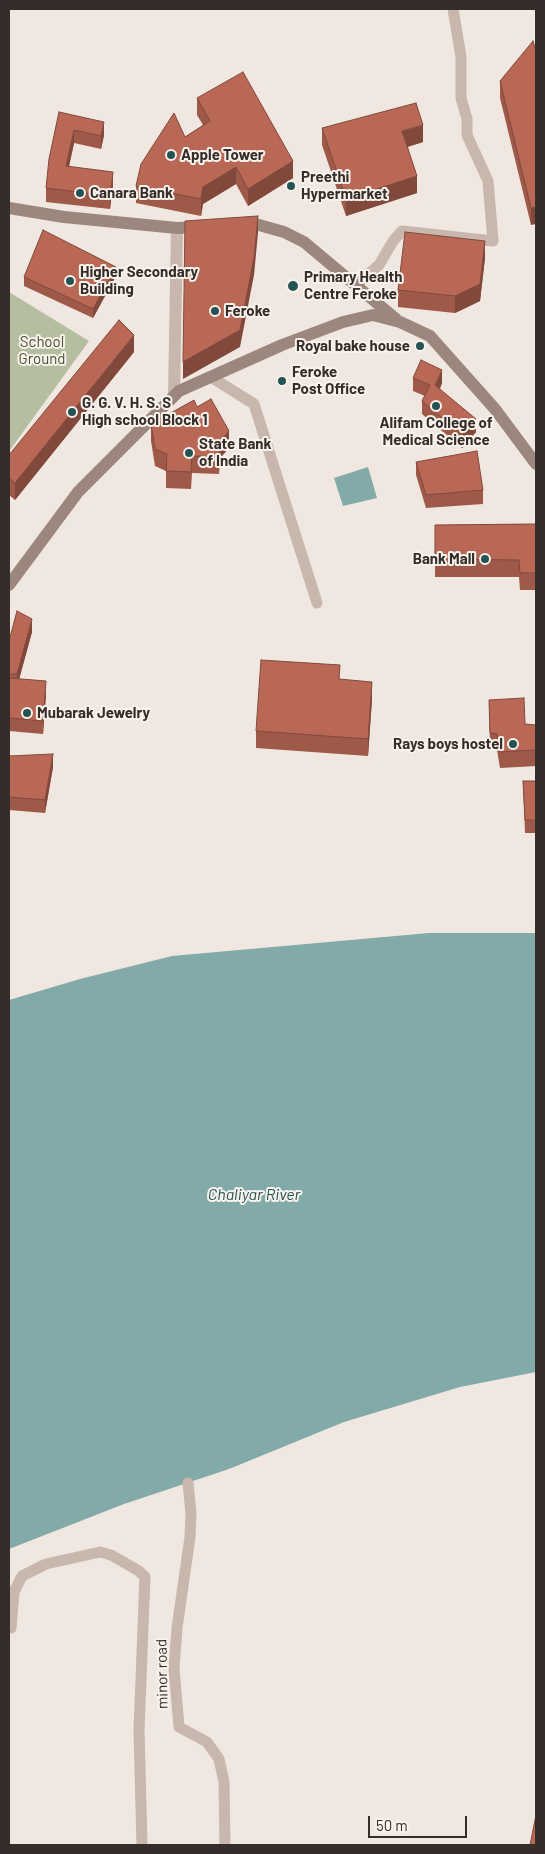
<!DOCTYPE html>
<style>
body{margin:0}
#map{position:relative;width:545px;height:1854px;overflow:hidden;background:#f0e7e0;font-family:Barlow,sans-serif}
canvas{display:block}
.frame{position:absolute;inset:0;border:10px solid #362d2a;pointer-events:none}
.scale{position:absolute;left:368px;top:1816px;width:99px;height:22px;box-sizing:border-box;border:2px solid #362d2a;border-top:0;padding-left:6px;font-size:15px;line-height:18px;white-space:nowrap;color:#362d2a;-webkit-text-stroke:4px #f8f2ec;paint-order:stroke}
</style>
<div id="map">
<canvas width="545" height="1854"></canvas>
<div class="frame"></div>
<div class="scale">50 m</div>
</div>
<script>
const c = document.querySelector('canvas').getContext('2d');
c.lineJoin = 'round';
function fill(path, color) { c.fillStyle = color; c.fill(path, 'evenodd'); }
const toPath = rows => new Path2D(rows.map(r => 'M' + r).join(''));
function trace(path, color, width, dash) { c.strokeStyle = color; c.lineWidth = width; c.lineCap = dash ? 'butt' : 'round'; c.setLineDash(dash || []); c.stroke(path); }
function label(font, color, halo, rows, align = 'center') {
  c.font = font + ' Barlow,sans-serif'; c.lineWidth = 4; c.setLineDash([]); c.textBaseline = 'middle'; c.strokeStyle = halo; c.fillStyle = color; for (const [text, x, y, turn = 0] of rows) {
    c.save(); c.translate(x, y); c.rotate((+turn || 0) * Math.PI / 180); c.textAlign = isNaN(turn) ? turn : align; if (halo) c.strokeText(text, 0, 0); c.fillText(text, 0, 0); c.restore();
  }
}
const green = toPath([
 [9,292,89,341,10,450,9,449]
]);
const water = toPath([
 [368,467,377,498,343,506,334,478],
 [429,933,536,933,536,1372,460,1387,344,1422,229,1469,124,1504,9,1549,9,1000,80,979,172,956]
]);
const minor = toPath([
 [356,285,379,265,393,241,402,231,493,241,488,181,467,135,467,119,461,98,461,57,453,9],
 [211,377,254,404,317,603],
 [188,1483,191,1514,190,1537,177,1628,174,1668,179,1727,207,1742,219,1759,224,1782,225,1845],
 [11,1628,14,1592,22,1576,46,1564,100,1552,111,1555,139,1571,145,1577,139,1730,142,1845]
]);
const tertiary = toPath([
 [174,396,177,228]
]);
const secondary = toPath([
 [9,208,64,217,177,228,202,227],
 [242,226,259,225,284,232,304,242,396,319],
 [9,585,78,492,179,391,282,345,343,322,373,315,400,322,430,336,495,409,536,464]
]);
const wall = toPath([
 [536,51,531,225,500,98,500,81],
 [197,98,293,178,248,206,236,184,203,204,201,216,136,203,136,186,185,137,203,125,197,115],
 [59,112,104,135,101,149,74,143,69,167,113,185,110,209,46,202,46,188],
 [322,128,423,142,408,147,417,193,346,216,322,145],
 [485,258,480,301,455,313,398,307,398,290],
 [116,276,93,318,24,286,24,277],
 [134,352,15,500,9,495,9,455],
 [413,378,442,383,440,389,476,432,462,448,422,414,422,401,425,396,413,391],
 [197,407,229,448,220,458,219,474,192,473,191,489,166,488,166,471,155,466,151,441,151,424],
 [416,462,483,490,483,504,426,508,416,475],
 [536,524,536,590,520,590,519,577,435,577,435,525],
 [32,632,19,679,46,694,43,734,9,731,9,641],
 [340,679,372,699,368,756,256,748,256,731],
 [489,700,525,724,536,725,536,766,500,768,497,750,490,749],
 [9,756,53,767,45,813,9,810],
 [523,781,536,781,536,833,525,833]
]);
const shadedWall = toPath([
 [104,122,104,135,101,149,101,136],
 [423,125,423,142,402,148,402,131],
 [74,130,74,143,66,179,66,166],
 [293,161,293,178,248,206,248,189],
 [236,167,236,184,203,204,201,216,201,199,203,187],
 [113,172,113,185,110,209,110,196],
 [417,176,417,193,346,216,346,199],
 [536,207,536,224,531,225,531,208],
 [258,216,258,233,254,275,240,347,183,379,183,362],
 [485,241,485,258,480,301,455,313,455,296],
 [116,267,116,276,93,318,93,309],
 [134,335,134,352,15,500,15,483],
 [442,370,442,383,435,398,435,385],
 [476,419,476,432,462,448,462,435],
 [229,431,229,448,220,458,219,474,220,441],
 [32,619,32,632,17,687,17,674],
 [46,681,46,694,43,734,43,721],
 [372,682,372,699,368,756,368,739],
 [53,754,53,767,45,813,45,800]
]);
const building = toPath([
 [533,41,536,51,536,207,531,208,500,81,533,41],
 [243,72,293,161,248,189,236,167,203,187,201,199,136,186,141,164,174,113,185,137,210,121,197,98,243,72],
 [416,103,423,125,402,131,417,176,346,199,322,128,416,103],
 [59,112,104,122,101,136,74,130,66,166,113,172,110,196,46,188,49,159,59,112],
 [258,216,254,258,240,330,183,362,185,221,258,216],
 [43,230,116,267,93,309,24,277,43,230],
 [405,232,485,241,480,284,455,296,398,290,405,232],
 [119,320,134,335,15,483,9,478,9,455,119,320],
 [421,360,442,370,435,385,476,419,462,435,422,401,430,385,413,378,421,360],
 [211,399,229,431,220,441,219,457,192,456,191,472,166,471,167,454,155,449,151,424,194,400,197,407,211,399],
 [477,451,483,490,426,495,416,462,477,451],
 [536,524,536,573,520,573,519,560,435,559,435,525,536,524],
 [17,611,32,619,17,674,9,674,9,641,17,611],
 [261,660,340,665,339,679,372,682,368,739,256,731,261,660],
 [9,678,46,681,43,721,9,718,9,678],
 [524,698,525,724,536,725,536,750,500,752,497,734,490,733,489,700,524,698],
 [53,754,45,800,9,797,9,756,53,754],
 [523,781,536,781,536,820,525,820,523,781],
 [536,1815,536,1845,530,1845,536,1815]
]);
const markers = [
 [171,155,5,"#255353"],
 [291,186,5,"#255353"],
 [80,193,5,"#255353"],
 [70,281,5,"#255353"],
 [293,286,6,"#255353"],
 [215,311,5,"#255353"],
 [420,346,5,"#255353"],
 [282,381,5,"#255353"],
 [436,406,5,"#255353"],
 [72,412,5,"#255353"],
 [189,453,5,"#255353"],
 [485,559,5,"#255353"],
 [27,713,5,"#255353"],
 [513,744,5,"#255353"]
];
const poiNames = [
 ["Apple Tower",181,155],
 ["Preethi",301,177],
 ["Hypermarket",301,194],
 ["Canara Bank",90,193],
 ["Higher Secondary",80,272],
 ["Building",80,289],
 ["Primary Health",304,277],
 ["Centre Feroke",304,294],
 ["Feroke",225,311],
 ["Royal bake house",410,346,"right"],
 ["Feroke",292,372],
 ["Post Office",292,389],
 ["G. G. V. H. S. S",82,403],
 ["High school Block 1",82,420],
 ["Alifam College of",436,423,"center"],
 ["Medical Science",436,440,"center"],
 ["State Bank",199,444],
 ["of India",199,461],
 ["Bank Mall",475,559,"right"],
 ["Mubarak Jewelry",37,713],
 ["Rays boys hostel",503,744,"right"]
];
const parkNames = [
 ["School",42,342],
 ["Ground",42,359]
];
const streetNames = [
 ["minor road",162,1674,-91]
];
const waterNames = [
 ["Chaliyar River",254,1195]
];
fill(green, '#b6bea1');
fill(water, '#82aaa9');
trace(minor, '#c7b7ad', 11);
trace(tertiary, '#c7b7ad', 12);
trace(secondary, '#9b877e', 12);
fill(wall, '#9e5949');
fill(shadedWall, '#81493c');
fill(building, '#b86855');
trace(building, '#81493c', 1);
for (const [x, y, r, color] of markers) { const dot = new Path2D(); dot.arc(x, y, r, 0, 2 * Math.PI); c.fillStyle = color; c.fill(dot); trace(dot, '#f8f2ec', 2); }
label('bold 15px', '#362d2a', '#f8f2ec', poiNames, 'left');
label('15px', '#485231', '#f8f2ec', parkNames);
label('15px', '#362d2a', '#f8f2ec', streetNames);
label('italic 16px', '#255353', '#f8f2ec', waterNames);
</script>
